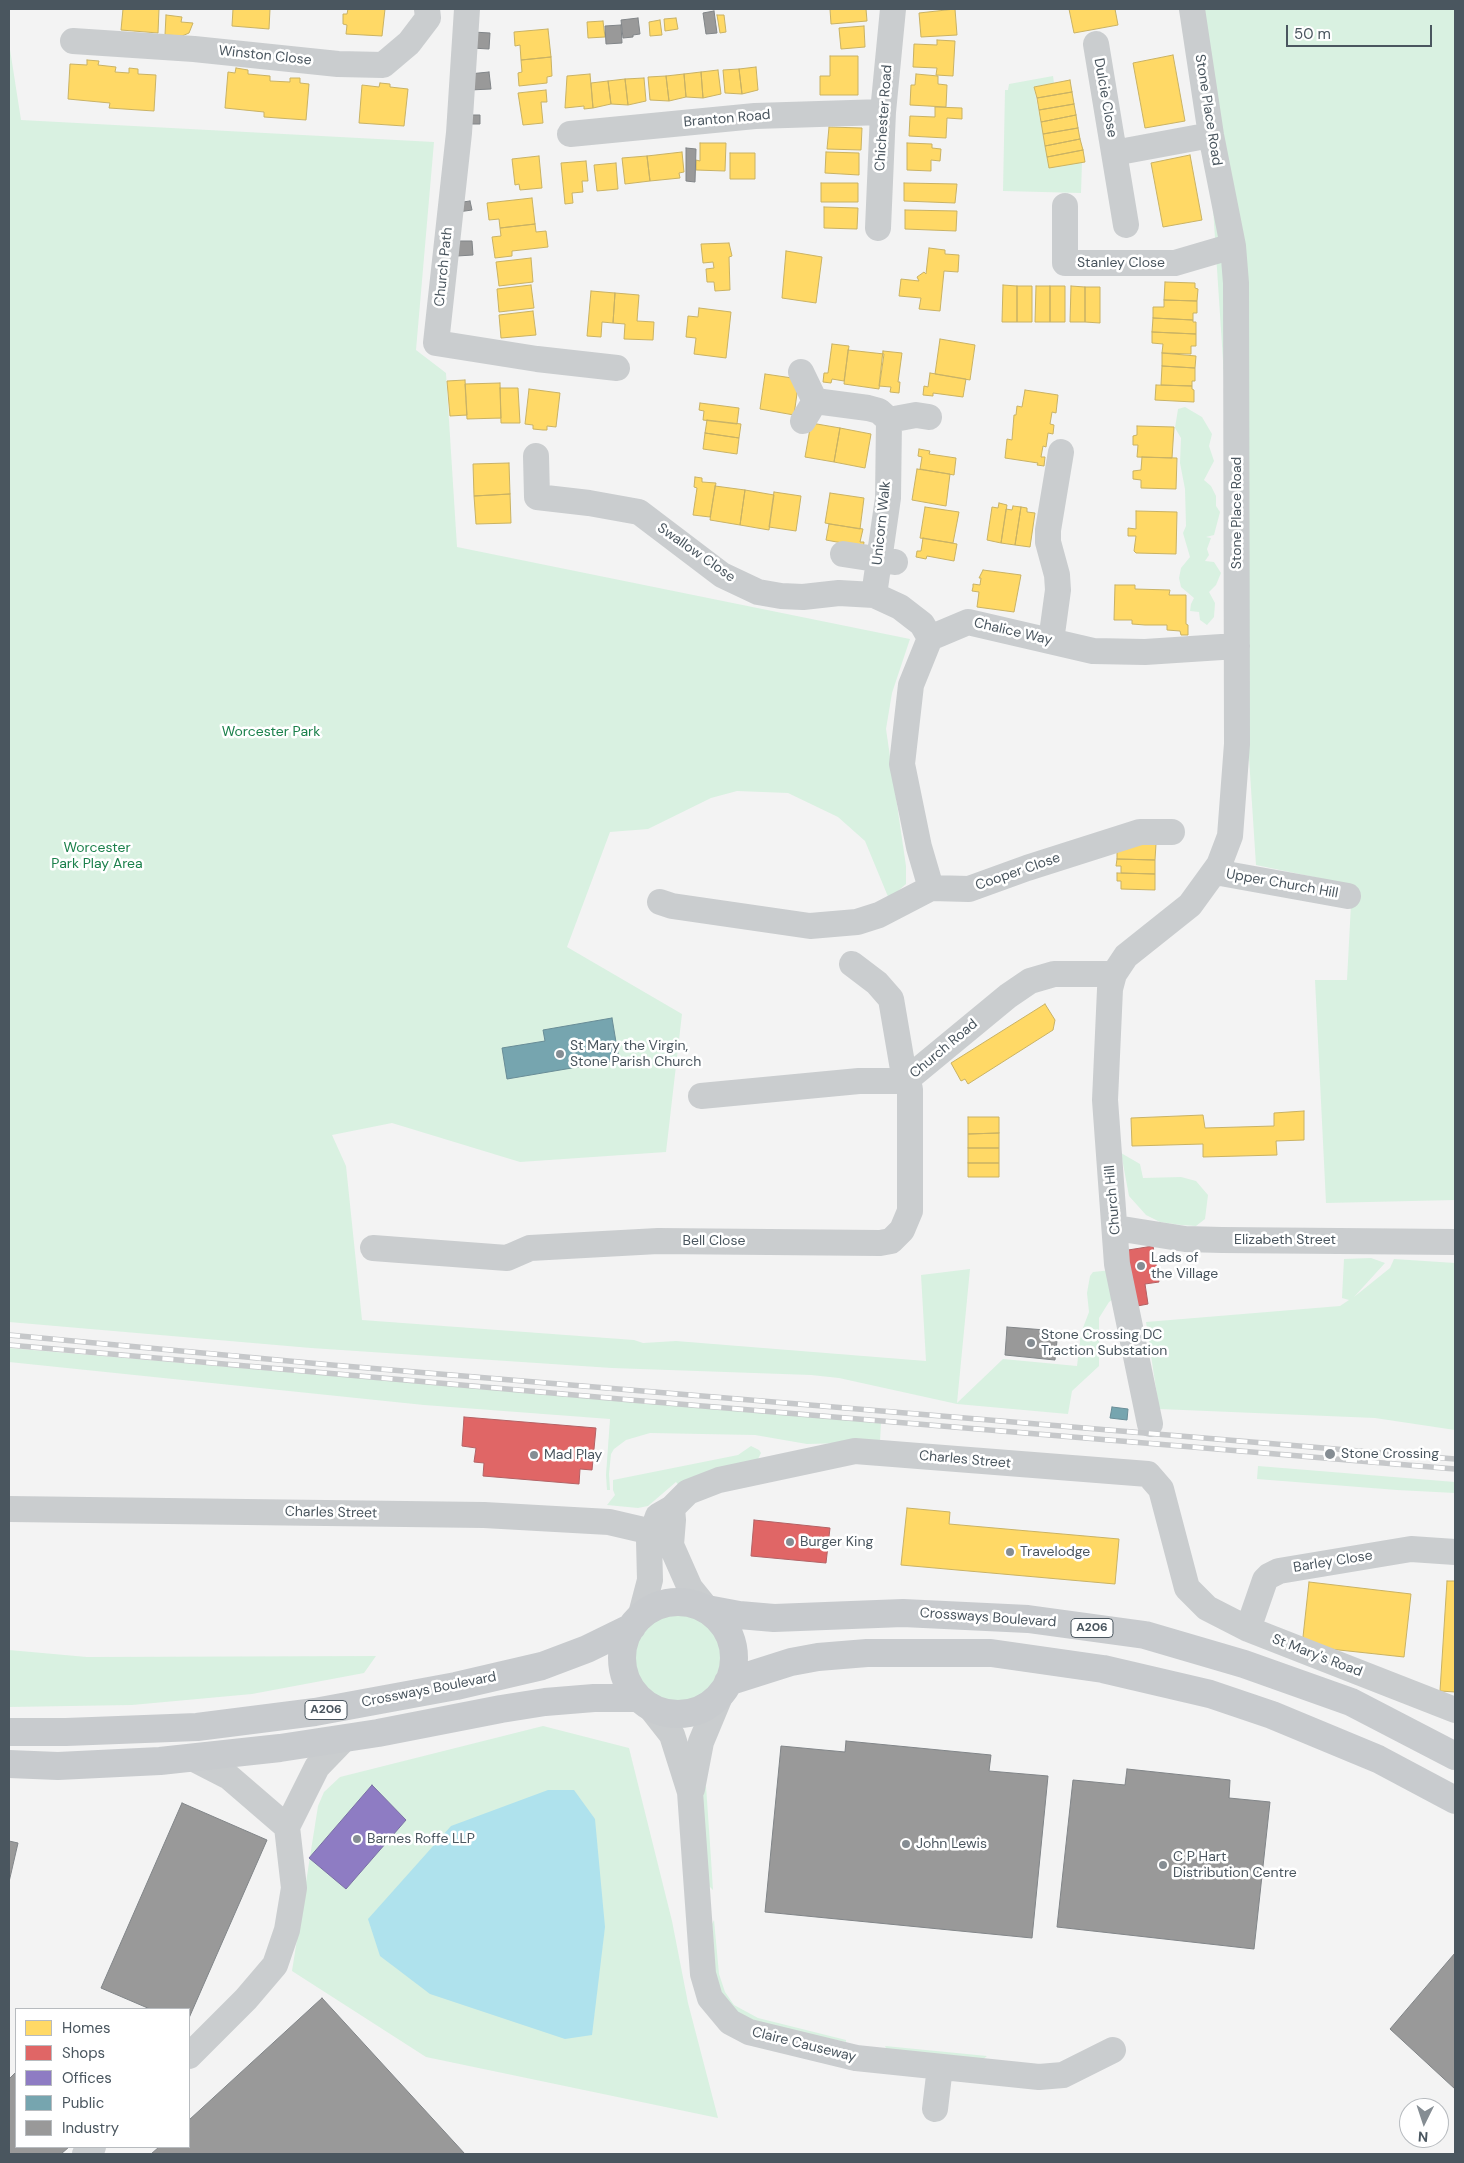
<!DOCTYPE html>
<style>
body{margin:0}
#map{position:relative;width:1464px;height:2163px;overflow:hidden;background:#f3f3f3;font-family:"DM Sans",sans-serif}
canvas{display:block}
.frame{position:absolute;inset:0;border:10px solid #4a565f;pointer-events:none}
.legend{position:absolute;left:15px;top:2008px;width:175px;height:140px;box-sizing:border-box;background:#fff;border:1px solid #b7bbbf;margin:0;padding:6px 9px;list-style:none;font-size:15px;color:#4a565f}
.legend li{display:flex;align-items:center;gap:10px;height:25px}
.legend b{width:25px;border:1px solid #b7bbbf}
.north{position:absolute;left:1399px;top:2098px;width:50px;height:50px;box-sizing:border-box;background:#fff;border:1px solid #b7bbbf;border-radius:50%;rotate:184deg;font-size:14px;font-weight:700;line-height:20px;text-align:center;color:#4a565f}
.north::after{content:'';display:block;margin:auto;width:18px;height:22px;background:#858d93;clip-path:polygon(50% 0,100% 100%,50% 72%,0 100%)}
.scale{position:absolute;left:1286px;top:25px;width:146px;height:22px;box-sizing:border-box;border:2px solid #4a565f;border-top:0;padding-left:6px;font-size:15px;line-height:18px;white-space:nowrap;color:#4a565f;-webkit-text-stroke:4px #fff;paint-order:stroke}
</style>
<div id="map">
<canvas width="1464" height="2163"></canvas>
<div class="frame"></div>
<ul class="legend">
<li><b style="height:14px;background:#ffd966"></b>Homes</li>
<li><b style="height:14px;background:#e06666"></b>Shops</li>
<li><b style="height:14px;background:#8e7cc3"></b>Offices</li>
<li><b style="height:14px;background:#76a5af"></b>Public</li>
<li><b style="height:14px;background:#999"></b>Industry</li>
</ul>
<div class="north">N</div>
<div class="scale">50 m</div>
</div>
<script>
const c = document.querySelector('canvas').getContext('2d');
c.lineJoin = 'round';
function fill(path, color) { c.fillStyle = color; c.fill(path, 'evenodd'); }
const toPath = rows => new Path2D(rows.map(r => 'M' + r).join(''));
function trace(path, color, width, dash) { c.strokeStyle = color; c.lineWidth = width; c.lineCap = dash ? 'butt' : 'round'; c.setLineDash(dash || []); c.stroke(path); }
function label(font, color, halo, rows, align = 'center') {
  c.font = font + ' "DM Sans",sans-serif'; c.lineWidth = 5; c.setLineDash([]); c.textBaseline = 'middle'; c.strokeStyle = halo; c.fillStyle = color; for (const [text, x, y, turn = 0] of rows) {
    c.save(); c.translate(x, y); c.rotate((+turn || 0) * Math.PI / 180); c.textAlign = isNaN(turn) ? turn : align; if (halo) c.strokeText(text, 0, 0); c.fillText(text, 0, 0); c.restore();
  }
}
const green = toPath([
 [1200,9,1455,9,1455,1200,1326,1203,1315,980,1347,980,1352,885,1256,865],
 [9,43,21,120,434,142,416,350,446,373,457,547,910,639,892,693,886,729,906,866,906,884,889,899,865,841,838,817,788,793,737,791,711,798,648,829,610,832,567,947,682,1014,666,1152,520,1162,392,1123,332,1135,346,1166,362,1320,634,1340,643,1343,676,1341,926,1361,921,1275,970,1269,957,1403,1003,1359,1077,1366,1081,1333,1089,1312,1087,1293,1090,1276,1093,1272,1112,1270,1116,1297,1109,1302,1099,1318,1099,1366,1072,1391,1068,1414,957,1404,839,1378,811,1375,612,1368,311,1348,9,1322],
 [1053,76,1054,83,1034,87,1049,167,1082,162,1081,193,1003,191,1005,90,1008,90,1009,84],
 [1185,407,1202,417,1212,434,1209,446,1214,461,1204,480,1211,486,1216,496,1216,506,1220,512,1214,535,1206,537,1211,538,1207,549,1209,555,1205,561,1214,562,1221,573,1216,585,1209,592,1215,603,1214,617,1207,625,1200,620,1199,612,1190,611,1191,604,1194,598,1181,587,1179,578,1181,568,1190,557,1183,533,1186,526,1185,489,1180,463,1181,438,1175,428,1178,409],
 [1121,1153,1140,1164,1143,1178,1181,1177,1196,1181,1208,1195,1205,1219,1196,1226,1181,1225,1160,1222,1146,1215,1129,1196],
 [1371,1258,1385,1263,1354,1297,1390,1268,1394,1259,1455,1263,1455,1430,1375,1418,1159,1409,1146,1322,1340,1306,1349,1300,1342,1298,1344,1259],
 [9,1348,881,1423,880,1442,807,1444,755,1435,650,1433,626,1440,614,1449,611,1454,609,1474,610,1490,607,1490,606,1475,610,1419,424,1405,9,1362],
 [751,1446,759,1450,761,1453,758,1459,679,1486,676,1482,648,1506,638,1508,607,1505,615,1495,613,1490,613,1480,738,1455],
 [1258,1466,1455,1482,1455,1493,1397,1490,1257,1479],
 '635 1658a43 43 0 1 1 86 0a43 43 0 1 1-86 0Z',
 [9,1650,87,1657,376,1656,364,1673,252,1694,132,1705,9,1707],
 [543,1726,629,1748,672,1921,688,2003,718,2118,426,2057,292,1971,318,1806,324,1792,340,1777],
 [706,1786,710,1844,713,1890,709,1886,701,1791],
 [714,1920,719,1974,725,1992,734,2005,758,2018,846,2040,846,2042,755,2023,733,2010,716,1984,712,1924],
 [885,2046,987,2056,982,2060,887,2050]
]);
const water = toPath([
 [548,1790,574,1790,595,1819,605,1927,592,2035,565,2039,430,1994,380,1956,368,1919,451,1826]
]);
const homes = toPath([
 [123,9,159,9,158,33,121,30,123,9],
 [233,9,270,9,269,29,232,26,233,9],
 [348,9,385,9,382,36,346,34,347,25,343,24,343,14,347,14,348,9],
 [830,9,866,9,867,21,831,24,830,9],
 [955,9,957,35,921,37,919,13,955,9],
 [1069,9,1115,9,1118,25,1074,33,1069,9],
 [166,15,182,17,181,22,193,23,189,33,182,36,165,35,166,15],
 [717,15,724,15,726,32,720,33,717,15],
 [676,18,678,29,665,31,664,19,676,18],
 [660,20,662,35,650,36,649,22,660,20],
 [603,21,605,37,588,38,587,22,603,21],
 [864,26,865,47,841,49,839,28,864,26],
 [548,29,551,57,521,60,520,45,515,46,514,32,548,29],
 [937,40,955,41,953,76,936,75,937,68,913,67,914,44,937,45,937,40],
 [1173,55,1185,121,1145,128,1133,63,1173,55],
 [830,56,858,56,858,95,820,95,820,76,830,76,830,56],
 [551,57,552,76,547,77,547,83,519,86,518,73,522,72,521,60,551,57],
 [87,60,99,61,98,65,116,67,115,72,129,73,129,68,138,69,138,74,156,75,154,111,109,108,110,103,68,99,70,64,87,65,87,60],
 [756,67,758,90,742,94,739,69,756,67],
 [236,68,248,70,248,74,270,76,270,81,290,82,290,78,300,78,300,83,309,84,306,120,264,117,264,112,225,108,228,72,235,73,236,68],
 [739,69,742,94,725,93,723,70,739,69],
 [718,70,721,94,703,98,701,72,718,70],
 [701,72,703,98,686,97,684,74,701,72],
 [590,74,593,108,584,109,584,106,565,108,567,76,590,74],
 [684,74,686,97,669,101,666,76,684,74],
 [916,74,938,76,938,84,947,85,946,107,910,105,911,85,915,85,916,74],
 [666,76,669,101,650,100,648,77,666,76],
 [644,78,646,101,628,105,625,79,644,78],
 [625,79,628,105,611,104,608,81,625,79],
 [1070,80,1072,92,1037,98,1034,87,1070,80],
 [608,81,611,104,593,108,591,83,608,81],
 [380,83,390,84,390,87,408,89,404,126,359,123,362,85,379,87,380,83],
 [546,90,547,102,541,102,543,123,523,125,518,93,546,90],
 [1072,92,1074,104,1039,110,1037,98,1072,92],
 [1074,104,1076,115,1041,122,1039,110,1074,104],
 [935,107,962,108,962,119,947,118,946,138,909,136,910,116,935,117,935,107],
 [1076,115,1078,128,1043,134,1041,122,1076,115],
 [829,127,862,128,861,150,827,149,829,127],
 [1078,128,1080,139,1045,146,1043,134,1078,128],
 [1080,139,1083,150,1047,157,1045,146,1080,139],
 [700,143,726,143,725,171,696,170,696,160,700,161,700,143],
 [907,143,932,144,932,148,941,149,940,161,931,160,931,171,907,170,907,143],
 [1083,150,1085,162,1049,168,1047,157,1083,150],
 [682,152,684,172,679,173,680,178,650,181,647,156,682,152],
 [826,152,859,153,859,175,825,173,826,152],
 [730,153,755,153,755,179,730,179,730,153],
 [1190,155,1202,220,1163,227,1151,163,1190,155],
 [539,156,542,188,520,190,519,184,515,185,512,159,539,156],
 [647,156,650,181,625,184,622,158,647,156],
 [586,161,588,181,582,181,583,192,572,193,573,203,565,204,561,163,586,161],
 [616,163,618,189,597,191,594,165,616,163],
 [821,183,858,183,858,202,821,202,821,183],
 [904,183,957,184,955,203,904,201,904,183],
 [532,198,535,224,500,228,499,219,489,220,487,203,532,198],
 [824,207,858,208,857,229,824,228,824,207],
 [905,210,957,211,956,231,905,229,905,210],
 [535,224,536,232,546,231,548,247,512,251,512,256,495,258,492,237,501,236,500,228,535,224],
 [729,243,732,256,729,257,730,290,715,291,714,282,707,282,706,269,714,268,713,262,703,263,701,244,729,243],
 [929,248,945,250,945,254,959,255,958,272,944,271,940,311,919,309,921,298,899,296,901,279,919,281,917,277,924,272,926,274,929,248],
 [786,251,822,257,816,303,782,298,786,251],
 [531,258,533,282,499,286,496,262,531,258],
 [1165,282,1195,283,1195,288,1198,289,1197,301,1164,300,1165,282],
 [531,285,534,308,499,312,497,289,531,285],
 [1003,285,1017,286,1017,322,1002,322,1003,285],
 [1017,286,1032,286,1032,322,1017,322,1017,286],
 [1036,286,1050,286,1050,322,1035,322,1036,286],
 [1050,286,1065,286,1065,322,1050,322,1050,286],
 [1071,286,1085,287,1085,322,1070,322,1071,286],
 [1085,287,1100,287,1100,323,1085,322,1085,287],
 [591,291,615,293,613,323,602,322,601,337,587,336,591,291],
 [615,293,639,295,637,321,654,322,653,340,624,339,625,324,613,323,615,293],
 [1164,300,1197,301,1197,313,1193,313,1193,320,1153,318,1153,307,1164,307,1164,300],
 [699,308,731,312,726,358,694,354,696,338,686,337,688,316,698,317,699,308],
 [533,311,536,335,501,338,499,315,533,311],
 [1153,318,1193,320,1193,322,1196,322,1196,334,1152,332,1153,318],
 [1152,332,1196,334,1196,346,1191,346,1191,354,1162,353,1163,344,1152,343,1152,332],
 [940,339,975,345,970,380,935,374,940,339],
 [832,344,849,346,844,381,832,379,831,383,823,382,824,373,828,373,832,344],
 [848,350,884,354,879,389,844,384,848,350],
 [883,351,902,353,898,382,900,382,899,393,890,392,891,387,879,386,883,351],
 [1162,353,1196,356,1195,368,1162,366,1162,353],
 [1162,366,1195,368,1195,381,1192,381,1192,386,1161,385,1162,366],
 [930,373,966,379,963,397,933,393,933,396,923,395,924,386,928,387,930,373],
 [765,374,799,379,794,415,760,409,765,374],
 [465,380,467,415,450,416,447,381,465,380],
 [500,383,501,418,467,419,465,384,500,383],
 [1156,385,1192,386,1192,389,1194,390,1194,402,1155,400,1156,385],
 [500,388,518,388,520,423,501,423,500,388],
 [529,389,560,393,556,427,547,426,547,430,543,430,533,429,533,425,525,424,529,389],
 [1025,390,1058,395,1056,413,1052,412,1050,424,1054,425,1053,434,1048,433,1046,447,1043,446,1041,457,1045,457,1044,466,1037,465,1038,463,1005,458,1007,439,1012,440,1014,415,1016,415,1017,406,1022,407,1025,390],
 [700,403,739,408,737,424,703,420,704,411,699,410,700,403],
 [707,420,741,424,739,438,705,433,707,420],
 [811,423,840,428,834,462,805,457,811,423],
 [1137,426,1174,427,1172,458,1137,457,1138,445,1133,445,1133,436,1137,435,1137,426],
 [840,428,871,434,865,468,834,462,840,428],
 [705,433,739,438,737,454,703,449,705,433],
 [919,449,930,451,929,454,956,458,954,475,920,469,922,457,918,456,919,449],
 [1142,457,1177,458,1176,489,1141,488,1141,480,1133,479,1133,471,1141,470,1142,457],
 [509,463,510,494,474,496,473,464,509,463],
 [917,469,950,474,946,506,912,500,917,469],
 [695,477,702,478,702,482,716,483,710,517,693,515,697,488,694,487,695,477],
 [715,486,745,490,740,525,710,520,715,486],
 [745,490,774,495,769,530,740,525,745,490],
 [774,492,801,496,796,531,769,527,774,492],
 [830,493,864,498,860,529,825,523,830,493],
 [510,494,511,523,476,524,474,496,510,494],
 [999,503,1007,505,1001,543,987,540,992,507,998,508,999,503],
 [1013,506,1021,507,1015,545,1001,543,1006,509,1012,510,1013,506],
 [925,507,959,512,953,543,920,538,925,507],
 [1021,507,1027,508,1027,512,1035,513,1030,547,1015,545,1021,507],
 [1136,511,1177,512,1176,554,1136,553,1134,551,1136,536,1128,536,1128,528,1136,529,1136,511],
 [829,524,863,529,860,542,864,542,863,549,853,545,826,540,829,524],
 [923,538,957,544,954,561,927,556,926,559,916,557,917,551,921,551,923,538],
 [983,570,1021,575,1014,612,977,607,979,592,972,591,973,587,973,584,980,585,981,578,979,578,983,570],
 [1115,585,1135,585,1135,589,1170,590,1169,595,1186,595,1186,624,1188,625,1188,635,1181,635,1180,631,1167,630,1167,625,1145,625,1132,624,1132,620,1114,620,1115,585],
 [1121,843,1156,844,1155,860,1117,859,1117,852,1121,843],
 [1117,859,1155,860,1155,874,1121,873,1121,866,1116,866,1117,859],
 [1117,873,1155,874,1155,890,1121,889,1121,881,1117,881,1117,873],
 [1045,1004,1055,1020,1053,1030,968,1084,965,1079,961,1081,951,1063,1045,1004],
 [1304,1111,1304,1140,1276,1141,1277,1155,1203,1157,1203,1144,1132,1146,1131,1118,1203,1115,1205,1128,1274,1126,1274,1113,1304,1111],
 [968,1117,999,1117,999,1133,968,1134,968,1117],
 [999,1133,999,1148,968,1148,968,1134,999,1133],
 [968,1148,999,1148,999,1163,968,1163,968,1148],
 [968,1163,999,1163,999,1177,968,1177,968,1163],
 [907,1508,950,1512,949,1524,1119,1539,1115,1584,901,1565,907,1508],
 [1447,1581,1455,1581,1455,1692,1440,1691,1447,1581],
 [1309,1582,1411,1594,1404,1657,1302,1646,1309,1582]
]);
const shops = toPath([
 [1153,1246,1159,1282,1145,1284,1148,1304,1132,1307,1122,1251,1153,1246],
 [464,1417,596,1428,592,1470,580,1469,579,1484,483,1476,484,1463,474,1462,476,1448,462,1446,464,1417],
 [754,1520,830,1528,826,1563,751,1556,754,1520]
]);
const offices = toPath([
 [372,1785,406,1820,346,1889,309,1858,372,1785]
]);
const public = toPath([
 [612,1018,619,1060,507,1079,502,1048,545,1041,543,1030,612,1018],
 [1112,1407,1128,1409,1127,1420,1110,1418,1112,1407]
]);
const industry = toPath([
 [714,11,717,33,706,34,703,13,714,11],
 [638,18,640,34,633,35,633,37,623,38,621,20,638,18],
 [621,25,622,43,606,44,605,26,621,25],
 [473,32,490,33,489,49,472,48,473,32],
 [489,72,491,89,470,90,469,74,489,72],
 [465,115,480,115,480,124,465,124,465,115],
 [686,148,696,149,695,182,686,181,686,148],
 [470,201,472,210,458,212,456,203,470,201],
 [456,241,472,241,473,255,457,256,456,241],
 [1007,1327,1058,1331,1055,1360,1005,1355,1007,1327],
 [846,1741,991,1755,989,1771,1048,1776,1032,1938,765,1912,781,1746,845,1752,846,1741],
 [1127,1769,1230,1780,1229,1798,1270,1802,1254,1949,1057,1927,1073,1780,1125,1785,1127,1769],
 [182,1803,267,1840,189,2018,189,2009,150,2009,101,1988,182,1803],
 [9,1841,18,1843,9,1882,9,1841],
 [1455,1953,1455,2089,1390,2029,1455,1953],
 [322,1998,465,2154,151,2154,159,2147,189,2147,189,2120,322,1998],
 [16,2072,16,2147,69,2147,61,2154,9,2154,9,2079,16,2072]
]);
const minor = toPath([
 [467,9,459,133,436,343,537,359,617,368],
 [73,41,194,49,338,64,383,65,409,43,428,18,427,9],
 [1096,44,1126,225],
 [570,134,755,116,883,112],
 [1114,153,1211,135],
 [1065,206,1065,263,1175,263,1233,246],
 [878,228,883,112,893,9],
 [801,372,815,401],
 [889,420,916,415,929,417],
 [803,421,815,401,868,408,879,411,889,420],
 [536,456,537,497,589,503,639,512,722,575,758,592,781,596,803,597,839,593,874,595,900,607,922,624,930,638],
 [843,554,895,562],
 [874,595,888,498,889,420],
 [1051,641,1058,590,1057,575,1048,542,1048,530,1061,452],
 [1215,872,1348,896],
 [931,888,919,847,902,764,911,685,930,638,968,622,1093,651,1145,652,1237,646],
 [660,902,672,906,810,926,857,922,879,915,931,888,969,889,1027,868,1140,832,1172,832],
 [701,1096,859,1081,905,1081,1008,996,1030,981,1054,974,1114,974],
 [1116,1228,1185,1239,1222,1240,1455,1242],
 [373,1248,507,1258,530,1248,658,1241,880,1243,891,1241,902,1230,910,1211,910,1089,905,1081,891,999,877,983,852,964],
 [1150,1424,1117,1264,1105,1100,1110,989,1114,974,1126,956,1190,905,1219,865,1230,836,1237,744,1236,283,1233,246,1211,135,1192,9],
 [672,1508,673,1520,671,1545,690,1588,707,1609],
 [9,1509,484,1515,609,1522,652,1532],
 [640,1618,650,1580,649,1541,658,1516,672,1508,688,1492,719,1480,855,1451,1148,1474,1161,1489,1187,1588,1207,1608,1248,1629,1455,1710],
 [1248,1629,1265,1580,1269,1576,1279,1571,1411,1549,1455,1552],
 [650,1707,672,1735,690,1792,703,1974,710,1998,730,2022,749,2032,856,2058,1039,2077,1063,2075,1113,2050],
 [192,1758,229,1777,287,1827],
 [692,1789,701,1742,721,1694],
 [189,2056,246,1999,275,1965,287,1930,294,1888,287,1827,317,1767,345,1738],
 [935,2109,940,2067],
 [85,2154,93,2147]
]);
const major = toPath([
 '622 1658a56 56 0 1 1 112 0a56 56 0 1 1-112 0Z',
 [707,1609,739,1615,774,1618,903,1613,1028,1619,1145,1635,1244,1664,1351,1702,1455,1756],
 [728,1682,791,1662,818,1657,867,1653,991,1653,1103,1669,1210,1694,1272,1715,1378,1759,1455,1800],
 [9,1732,66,1732,197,1727,315,1712,456,1686,542,1666,587,1649,632,1627],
 [9,1764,58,1766,160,1761,280,1748,378,1733,501,1709,545,1702,594,1698,637,1698]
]);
const rail = toPath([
 [9,1335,332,1365,1455,1459],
 [9,1345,631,1400,1455,1469]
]);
const markers = [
 [560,1054,5,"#858d93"],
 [1141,1266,5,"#858d93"],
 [1031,1343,5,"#858d93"],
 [1330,1454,6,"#858d93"],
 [534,1455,5,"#858d93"],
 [790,1542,5,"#858d93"],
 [1010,1552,5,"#858d93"],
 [357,1839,5,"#858d93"],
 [906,1844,5,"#858d93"],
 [1163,1865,5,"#858d93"]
];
const shields = [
 [1092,1628,42],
 [326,1710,42]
];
const shieldNames = [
 ["A206",1092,1628],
 ["A206",326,1710]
];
const streetNames = [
 ["Winston Close",265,56,6],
 ["Dulcie Close",1105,98,80],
 ["Stone Place Road",1208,110,81],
 ["Chichester Road",884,118,-86],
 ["Branton Road",727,119,-5],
 ["Stanley Close",1121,263],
 ["Church Path",444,267,-84],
 ["Stone Place Road",1237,513,-90],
 ["Unicorn Walk",882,523,-84],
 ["Swallow Close",696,553,35],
 ["Chalice Way",1013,632,13],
 ["Cooper Close",1018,872,-19],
 ["Upper Church Hill",1282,884,10],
 ["Church Road",944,1049,-40],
 ["Church Hill",1113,1200,-95],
 ["Elizabeth Street",1285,1240],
 ["Bell Close",714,1241],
 ["Charles Street",965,1460,5],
 ["Charles Street",331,1513,1],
 ["Barley Close",1333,1562,-9],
 ["Crossways Boulevard",988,1618,4],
 ["St Mary's Road",1317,1656,21],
 ["Crossways Boulevard",429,1690,-11],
 ["Claire Causeway",804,2045,14]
];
const parkNames = [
 ["Worcester Park",271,732],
 ["Worcester",97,848],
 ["Park Play Area",97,864]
];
const poiNames = [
 ["St Mary the Virgin,",570,1046],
 ["Stone Parish Church",570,1062],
 ["Lads of",1151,1258],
 ["the Village",1151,1274],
 ["Stone Crossing DC",1041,1335],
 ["Traction Substation",1041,1351],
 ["Stone Crossing",1341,1454],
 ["Mad Play",544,1455],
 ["Burger King",800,1542],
 ["Travelodge",1020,1552],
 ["Barnes Roffe LLP",367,1839],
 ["John Lewis",916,1844],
 ["C P Hart",1173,1857],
 ["Distribution Centre",1173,1873]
];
fill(green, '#d9f1e1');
fill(water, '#afe2ed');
fill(homes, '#ffd966');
trace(homes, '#c9b264', 1);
fill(shops, '#e06666');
trace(shops, '#b36164', 1);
fill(offices, '#8e7cc3');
trace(offices, '#7a71a5', 1);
fill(public, '#76a5af');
trace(public, '#698d97', 1);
fill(industry, '#999');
trace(industry, '#818588', 1);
trace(minor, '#cacdcf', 26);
trace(major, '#c8cbce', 28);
trace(rail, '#c6c8ca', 5.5);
trace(rail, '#fff', 4, [11]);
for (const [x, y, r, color] of markers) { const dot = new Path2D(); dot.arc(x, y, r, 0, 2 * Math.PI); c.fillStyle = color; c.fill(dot); trace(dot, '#fff', 2); }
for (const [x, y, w] of shields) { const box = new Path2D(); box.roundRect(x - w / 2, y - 9.5, w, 19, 4); c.fillStyle = '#fff'; c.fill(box); trace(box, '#4a565f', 1); }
label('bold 12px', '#4a565f', null, shieldNames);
label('14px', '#4a565f', '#fff', streetNames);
label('14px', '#1b804b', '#fff', parkNames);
label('14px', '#4a565f', '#fff', poiNames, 'left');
</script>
